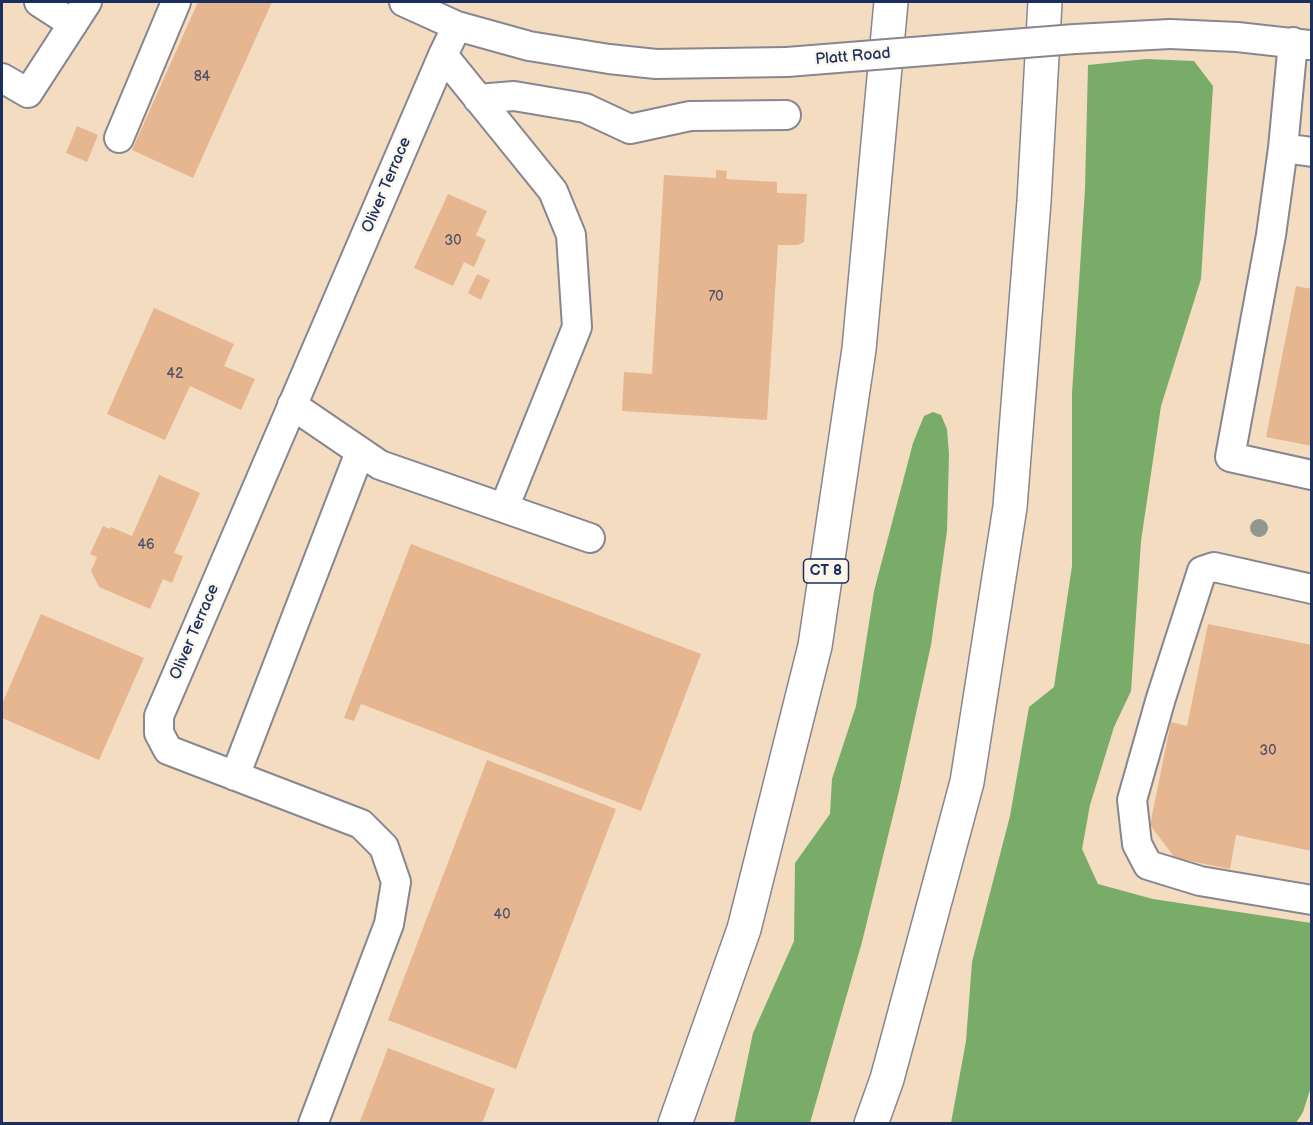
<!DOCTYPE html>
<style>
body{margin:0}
#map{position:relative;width:1313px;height:1125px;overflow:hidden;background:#f4dcc0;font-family:"Balsamiq Sans",sans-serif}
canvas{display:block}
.frame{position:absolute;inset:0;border:3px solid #1b2f5e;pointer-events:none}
</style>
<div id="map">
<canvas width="1313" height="1125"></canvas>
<div class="frame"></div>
</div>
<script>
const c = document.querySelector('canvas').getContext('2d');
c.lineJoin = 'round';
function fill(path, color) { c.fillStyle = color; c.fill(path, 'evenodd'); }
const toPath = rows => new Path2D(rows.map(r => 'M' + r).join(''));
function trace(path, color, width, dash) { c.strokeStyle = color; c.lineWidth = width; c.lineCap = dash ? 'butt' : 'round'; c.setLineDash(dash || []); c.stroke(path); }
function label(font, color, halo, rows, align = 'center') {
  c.font = font + ' "Balsamiq Sans",sans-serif'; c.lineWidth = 5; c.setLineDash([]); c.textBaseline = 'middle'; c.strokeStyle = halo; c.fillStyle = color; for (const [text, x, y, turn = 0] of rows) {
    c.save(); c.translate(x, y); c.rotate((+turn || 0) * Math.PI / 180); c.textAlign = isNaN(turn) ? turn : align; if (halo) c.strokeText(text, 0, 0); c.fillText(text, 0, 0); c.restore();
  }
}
const forest = toPath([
 [1146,59,1194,61,1213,86,1201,279,1161,406,1141,541,1131,691,1114,727,1090,805,1082,849,1098,884,1153,899,1311,923,1311,1087,1303,1112,1296,1123,951,1123,966,1041,972,962,1010,816,1029,707,1054,687,1072,566,1072,393,1085,189,1088,65],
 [933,412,941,415,947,429,949,454,947,531,931,645,899,791,862,942,810,1123,734,1123,753,1033,794,941,795,863,830,814,832,779,856,706,874,591,913,443,924,416]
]);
const building = toPath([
 [198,2,272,2,193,178,132,150],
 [77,126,98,135,87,162,66,153],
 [716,170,727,171,726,179,777,182,777,193,807,194,804,242,798,245,778,245,767,420,622,411,624,372,652,374,664,175,716,178],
 [448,194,487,211,476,235,486,240,474,267,464,262,453,286,414,268],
 [477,274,490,280,481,300,468,293],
 [1296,286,1312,289,1312,446,1266,437],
 [154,308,234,344,224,366,255,379,241,410,190,386,165,440,107,414],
 [159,475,200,493,174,553,183,556,172,583,163,579,150,609,99,587,91,571,97,557,90,554,103,526,110,529,111,527,132,536],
 [411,544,701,654,641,811,361,704,354,721,344,718],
 [41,614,144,658,99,760,2,718,2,704],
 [1208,624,1312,645,1312,851,1236,835,1230,869,1175,858,1150,825,1171,722,1187,726],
 [487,760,616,809,516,1069,388,1020],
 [388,1048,495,1089,482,1124,359,1124]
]);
const minor = toPath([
 [39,2,73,24],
 [404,2,457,26,529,46,609,59,656,64,787,62],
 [1170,34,1237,37,1309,45],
 [1293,42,1283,148,1271,235,1230,457,1312,475],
 [443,55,553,191,571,235,577,327,504,508],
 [2,78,28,93,87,2],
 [478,99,514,96,585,108,630,129,690,116,786,115],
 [119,138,176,2],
 [1283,148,1312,152],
 [292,405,380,465,590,538],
 [1312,589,1214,567,1202,571,1161,698,1132,800,1137,844,1148,865,1200,881,1312,900],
 [235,776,360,452],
 [313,1124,389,924,396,882,384,847,361,824,168,750,159,733,159,716,443,55,457,26]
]);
const highway = toPath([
 [675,1124,744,929,815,646,859,349,891,2],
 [871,1124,887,1079,967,782,1010,507,1034,201,1045,2]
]);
const minorBridge = toPath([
 [787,62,1075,39,1170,34]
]);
const trees = [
 [1259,528]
];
const numberNames = [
 ["84",202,77],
 ["30",453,241],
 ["70",716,297],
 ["42",175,374],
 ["46",146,545],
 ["30",1268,751],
 ["40",502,915]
];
const shields = [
 [826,571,45]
];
const shieldNames = [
 ["CT 8",826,571]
];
const streetNames = [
 ["Platt Road",853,57,-5],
 ["Oliver Terrace",387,185,-67],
 ["Oliver Terrace",195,632,-67]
];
fill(forest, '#79ac68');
fill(building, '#e6b690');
trace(minor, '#88868f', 32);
trace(highway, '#88868f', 36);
trace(minor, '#fff', 28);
trace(highway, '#fff', 33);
trace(minorBridge, '#88868f', 32, []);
trace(minorBridge, '#fff', 28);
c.fillStyle = '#91968e';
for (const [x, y] of trees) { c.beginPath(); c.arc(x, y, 9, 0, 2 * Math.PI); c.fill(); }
label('14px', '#4e516a', null, numberNames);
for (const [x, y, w] of shields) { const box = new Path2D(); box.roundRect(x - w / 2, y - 12, w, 24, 4.5); c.fillStyle = '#fbf7ec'; c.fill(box); trace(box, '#1b2f5e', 1.5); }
label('bold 15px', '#1b2f5e', null, shieldNames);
label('16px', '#1b2f5e', '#fbf7ec', streetNames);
</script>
